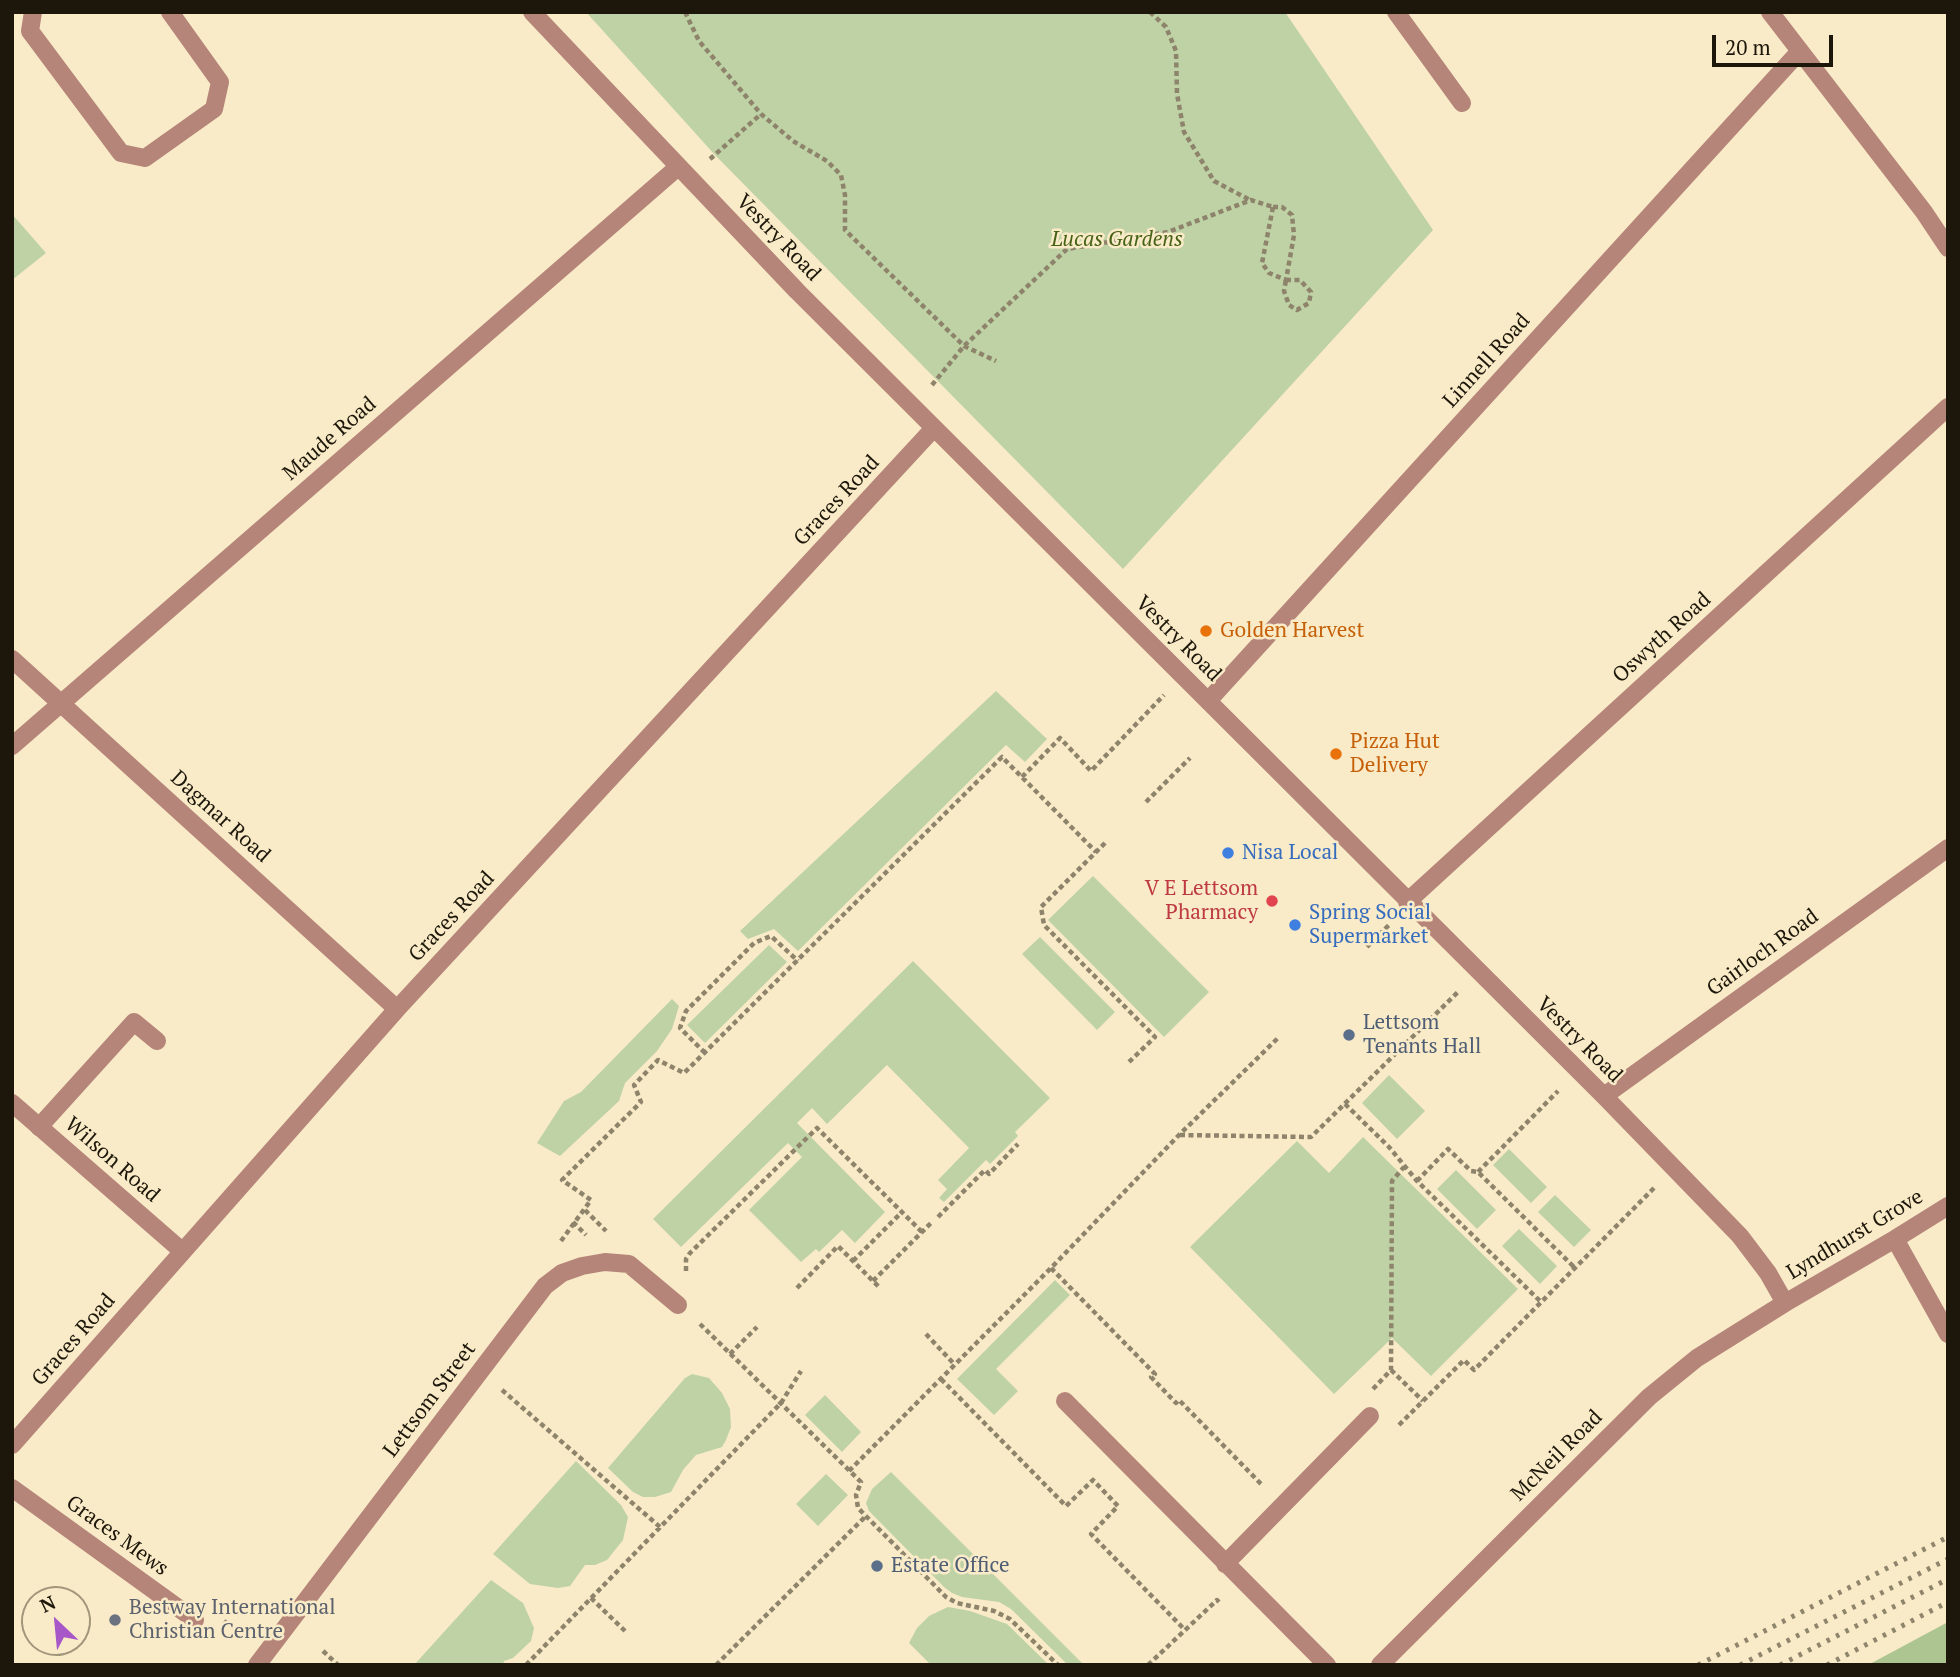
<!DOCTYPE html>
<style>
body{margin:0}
#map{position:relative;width:1960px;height:1677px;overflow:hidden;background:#faebc8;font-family:"PT Serif",serif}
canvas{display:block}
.frame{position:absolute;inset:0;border:14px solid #1c170a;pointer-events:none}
.north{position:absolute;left:21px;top:1586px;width:70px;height:70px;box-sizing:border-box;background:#faebc8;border:2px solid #a1967c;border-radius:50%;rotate:334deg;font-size:19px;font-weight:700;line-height:28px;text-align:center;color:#1c170a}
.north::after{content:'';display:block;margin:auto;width:24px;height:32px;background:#a857c8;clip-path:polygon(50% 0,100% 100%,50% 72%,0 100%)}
.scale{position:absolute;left:1712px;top:35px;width:121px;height:32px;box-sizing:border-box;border:4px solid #1c170a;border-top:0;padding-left:9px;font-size:21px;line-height:24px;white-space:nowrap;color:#1c170a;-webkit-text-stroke:5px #faebc8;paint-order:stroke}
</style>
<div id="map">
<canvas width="1960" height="1677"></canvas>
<div class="frame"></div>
<div class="north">N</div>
<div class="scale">20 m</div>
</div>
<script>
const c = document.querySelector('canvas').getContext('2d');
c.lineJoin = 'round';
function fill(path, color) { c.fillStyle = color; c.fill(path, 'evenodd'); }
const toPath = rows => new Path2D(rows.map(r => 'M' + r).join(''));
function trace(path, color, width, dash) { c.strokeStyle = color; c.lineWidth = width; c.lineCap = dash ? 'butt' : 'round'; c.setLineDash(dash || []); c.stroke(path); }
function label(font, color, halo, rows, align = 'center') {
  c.font = font + ' "PT Serif",serif'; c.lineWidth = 5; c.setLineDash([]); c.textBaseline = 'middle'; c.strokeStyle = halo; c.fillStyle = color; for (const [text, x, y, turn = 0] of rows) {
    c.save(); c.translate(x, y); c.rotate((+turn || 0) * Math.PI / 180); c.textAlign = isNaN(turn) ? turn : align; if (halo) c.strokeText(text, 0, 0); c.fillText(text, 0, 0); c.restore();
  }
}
const green = toPath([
 [586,12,1285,12,1433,230,1123,569,715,155],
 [12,214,46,253,12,280],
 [996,691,1047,739,1025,762,1006,745,798,951,774,929,748,939,740,931],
 [1093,876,1209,992,1164,1037,1048,920],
 [1040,937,1115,1012,1097,1030,1022,954],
 [769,945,787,962,705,1043,687,1025],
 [913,961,1050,1098,1015,1132,1018,1136,990,1164,986,1160,944,1202,939,1198,947,1189,938,1180,969,1148,887,1065,827,1124,812,1108,797,1123,885,1212,855,1243,842,1230,819,1252,816,1249,801,1262,749,1210,802,1157,788,1143,681,1247,653,1219],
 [672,999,679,1006,672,1029,657,1051,625,1083,619,1101,560,1156,537,1143,564,1101,581,1092],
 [1389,1075,1425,1111,1397,1139,1362,1103],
 [1363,1137,1518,1289,1431,1376,1392,1338,1334,1394,1190,1247,1297,1141,1329,1173],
 [1509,1149,1547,1187,1531,1203,1493,1165],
 [1456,1170,1496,1210,1477,1229,1437,1189],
 [1555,1195,1591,1230,1574,1247,1538,1212],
 [1519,1229,1557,1266,1540,1284,1502,1246],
 [1055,1280,1070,1295,996,1369,1018,1391,994,1415,957,1379],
 [692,1374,709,1378,722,1393,730,1409,731,1427,726,1440,722,1447,696,1455,683,1470,671,1492,655,1497,643,1497,633,1492,608,1468,685,1378],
 [825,1395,861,1432,842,1452,805,1415],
 [576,1461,621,1505,628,1517,623,1540,607,1560,595,1565,585,1565,570,1586,558,1588,530,1584,493,1554],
 [891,1472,1084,1665,1068,1665,1011,1609,999,1602,962,1597,952,1593,944,1587,869,1511,866,1503,872,1489],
 [826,1474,848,1495,818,1526,796,1504],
 [491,1580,523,1603,534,1628,531,1641,513,1658,504,1661,503,1665,414,1665],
 [948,1607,970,1611,1007,1624,1049,1665,931,1665,909,1643,917,1628,929,1616]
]);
const forest = toPath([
 [1948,1622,1948,1665,1868,1665]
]);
const path = toPath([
 [685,12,699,41,761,114,793,141,827,161,841,175,845,195,845,230,964,346,996,361],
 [1150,12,1166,27,1176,51,1177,94,1184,132,1214,181,1250,200],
 [710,159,761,114],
 [1273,207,1282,207,1292,215,1294,235,1286,280,1269,273,1262,263,1273,207],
 [1286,280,1300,280,1311,292,1309,303,1297,310,1289,305,1284,291,1286,280],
 [932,385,964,346,1067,249,1168,232,1251,200,1273,207],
 [1022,777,1060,738,1091,771,1164,695],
 [1146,802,1190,758],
 [1105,843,1041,907,1044,925,1155,1037,1129,1062],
 [1367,947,1391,923],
 [705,1053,680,1028,686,1011,754,943,771,936,798,961],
 [1345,1104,1389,1147,1417,1181,1541,1302],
 [1180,1135,1311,1137,1458,992],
 [1478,1172,1558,1091],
 [1417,1181,1448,1149,1471,1171,1478,1172,1574,1267],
 [585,1210,606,1231],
 [938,1217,985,1170,989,1174,1018,1144],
 [573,1222,586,1235],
 [561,1241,591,1200,562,1180,641,1102,634,1085,658,1060,684,1073,1002,757,1096,852],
 [853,1261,902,1212],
 [1051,1268,1155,1374,1151,1377,1176,1403,1179,1400,1263,1486],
 [686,1271,686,1259,690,1253,817,1128,922,1232],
 [873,1281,931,1223],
 [797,1288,838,1246,880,1288],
 [700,1324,861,1482,856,1495,858,1508,946,1597,957,1603,994,1611,1010,1619,1058,1665],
 [926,1334,955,1365],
 [730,1354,757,1327],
 [1391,1370,1423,1401],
 [941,1379,1066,1506,1093,1480,1118,1506,1091,1534,1185,1630],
 [1373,1389,1391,1370,1392,1181,1404,1167],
 [502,1390,660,1527],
 [1399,1425,1464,1360,1474,1370,1654,1188],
 [849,1471,1051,1268,1179,1135,1279,1037],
 [591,1598,625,1631],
 [224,1621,245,1636],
 [323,1651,338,1665],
 [526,1665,781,1403,801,1371],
 [716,1665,865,1517],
 [1148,1665,1217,1600,1219,1602]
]);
const lane = toPath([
 [1396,12,1462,103],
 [39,1127,134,1022,157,1041],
 [1065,1401,1327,1665],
 [1225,1564,1370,1416]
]);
const street = toPath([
 [33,12,30,31,121,153,145,158,214,109,220,82,170,12],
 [532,12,797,291,1604,1096,1740,1236,1768,1273,1785,1303],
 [1770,12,1924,212,1948,248],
 [12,659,397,1009],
 [1208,701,1799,52],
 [12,746,678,167],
 [1407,902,1948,407],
 [1604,1096,1948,848],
 [12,1103,182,1251],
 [1895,1239,1948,1334],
 [12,1445,397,1009,934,428],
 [12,1488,195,1620],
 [257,1665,545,1286,562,1273,582,1266,605,1262,629,1264,678,1305],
 [1380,1665,1649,1397,1697,1358,1785,1303,1895,1239,1948,1206]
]);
const rail = toPath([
 [1698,1665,1948,1537],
 [1740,1665,1948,1559],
 [1780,1665,1948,1579],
 [1827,1665,1948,1602]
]);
const markers = [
 [1206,631,7,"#e8710a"],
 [1336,754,7,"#e8710a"],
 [1228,853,7,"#3f7fe0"],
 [1272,901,7,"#e0444e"],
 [1295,925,7,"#3f7fe0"],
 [1349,1035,7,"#5c6f8a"],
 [877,1566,7,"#5c6f8a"],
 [115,1620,7,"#6b7280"]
];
const streetNames = [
 ["Vestry Road",778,238,46],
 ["Linnell Road",1487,361,-48],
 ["Maude Road",330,439,-41],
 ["Graces Road",837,501,-47],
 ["Oswyth Road",1662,638,-42],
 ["Vestry Road",1178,639,45],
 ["Dagmar Road",220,817,42],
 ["Graces Road",452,917,-47],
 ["Gairloch Road",1763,953,-36],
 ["Vestry Road",1579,1040,45],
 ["Wilson Road",112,1160,41],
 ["Lyndhurst Grove",1855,1235,-31],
 ["Graces Road",74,1340,-49],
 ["Lettsom Street",430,1400,-53],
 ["McNeil Road",1557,1456,-45],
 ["Graces Mews",117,1536,36]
];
const parkNames = [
 ["Lucas Gardens",1117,240]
];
const foodNames = [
 ["Golden Harvest",1220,631],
 ["Pizza Hut",1350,742],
 ["Delivery",1350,766]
];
const shopNames = [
 ["Nisa Local",1242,853],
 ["Spring Social",1309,913],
 ["Supermarket",1309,937]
];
const healthNames = [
 ["V E Lettsom",1258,889],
 ["Pharmacy",1258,913]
];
const serviceNames = [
 ["Lettsom",1363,1023],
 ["Tenants Hall",1363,1047],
 ["Estate Office",891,1566]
];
const worshipNames = [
 ["Bestway International",129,1608],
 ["Christian Centre",129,1632]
];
fill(green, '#bed2a5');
fill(forest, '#adc590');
trace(path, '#8e836b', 4.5, [5, 3.5]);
trace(lane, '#b5857a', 18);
trace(street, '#b5857a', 18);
trace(rail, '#8f856c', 5, [3.5, 7]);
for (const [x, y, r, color] of markers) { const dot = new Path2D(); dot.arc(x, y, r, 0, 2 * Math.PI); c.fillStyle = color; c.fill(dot); trace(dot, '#faebc8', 2.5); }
label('21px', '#1c170a', '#faebc8', streetNames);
label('italic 21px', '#466216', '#faebc8', parkNames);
label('21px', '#c56008', '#faebc8', foodNames, 'left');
label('21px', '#366cbe', '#faebc8', shopNames, 'left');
label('21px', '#be3a42', '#faebc8', healthNames, 'right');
label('21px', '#4e5e75', '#faebc8', serviceNames, 'left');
label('21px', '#5b616d', '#faebc8', worshipNames, 'left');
</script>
